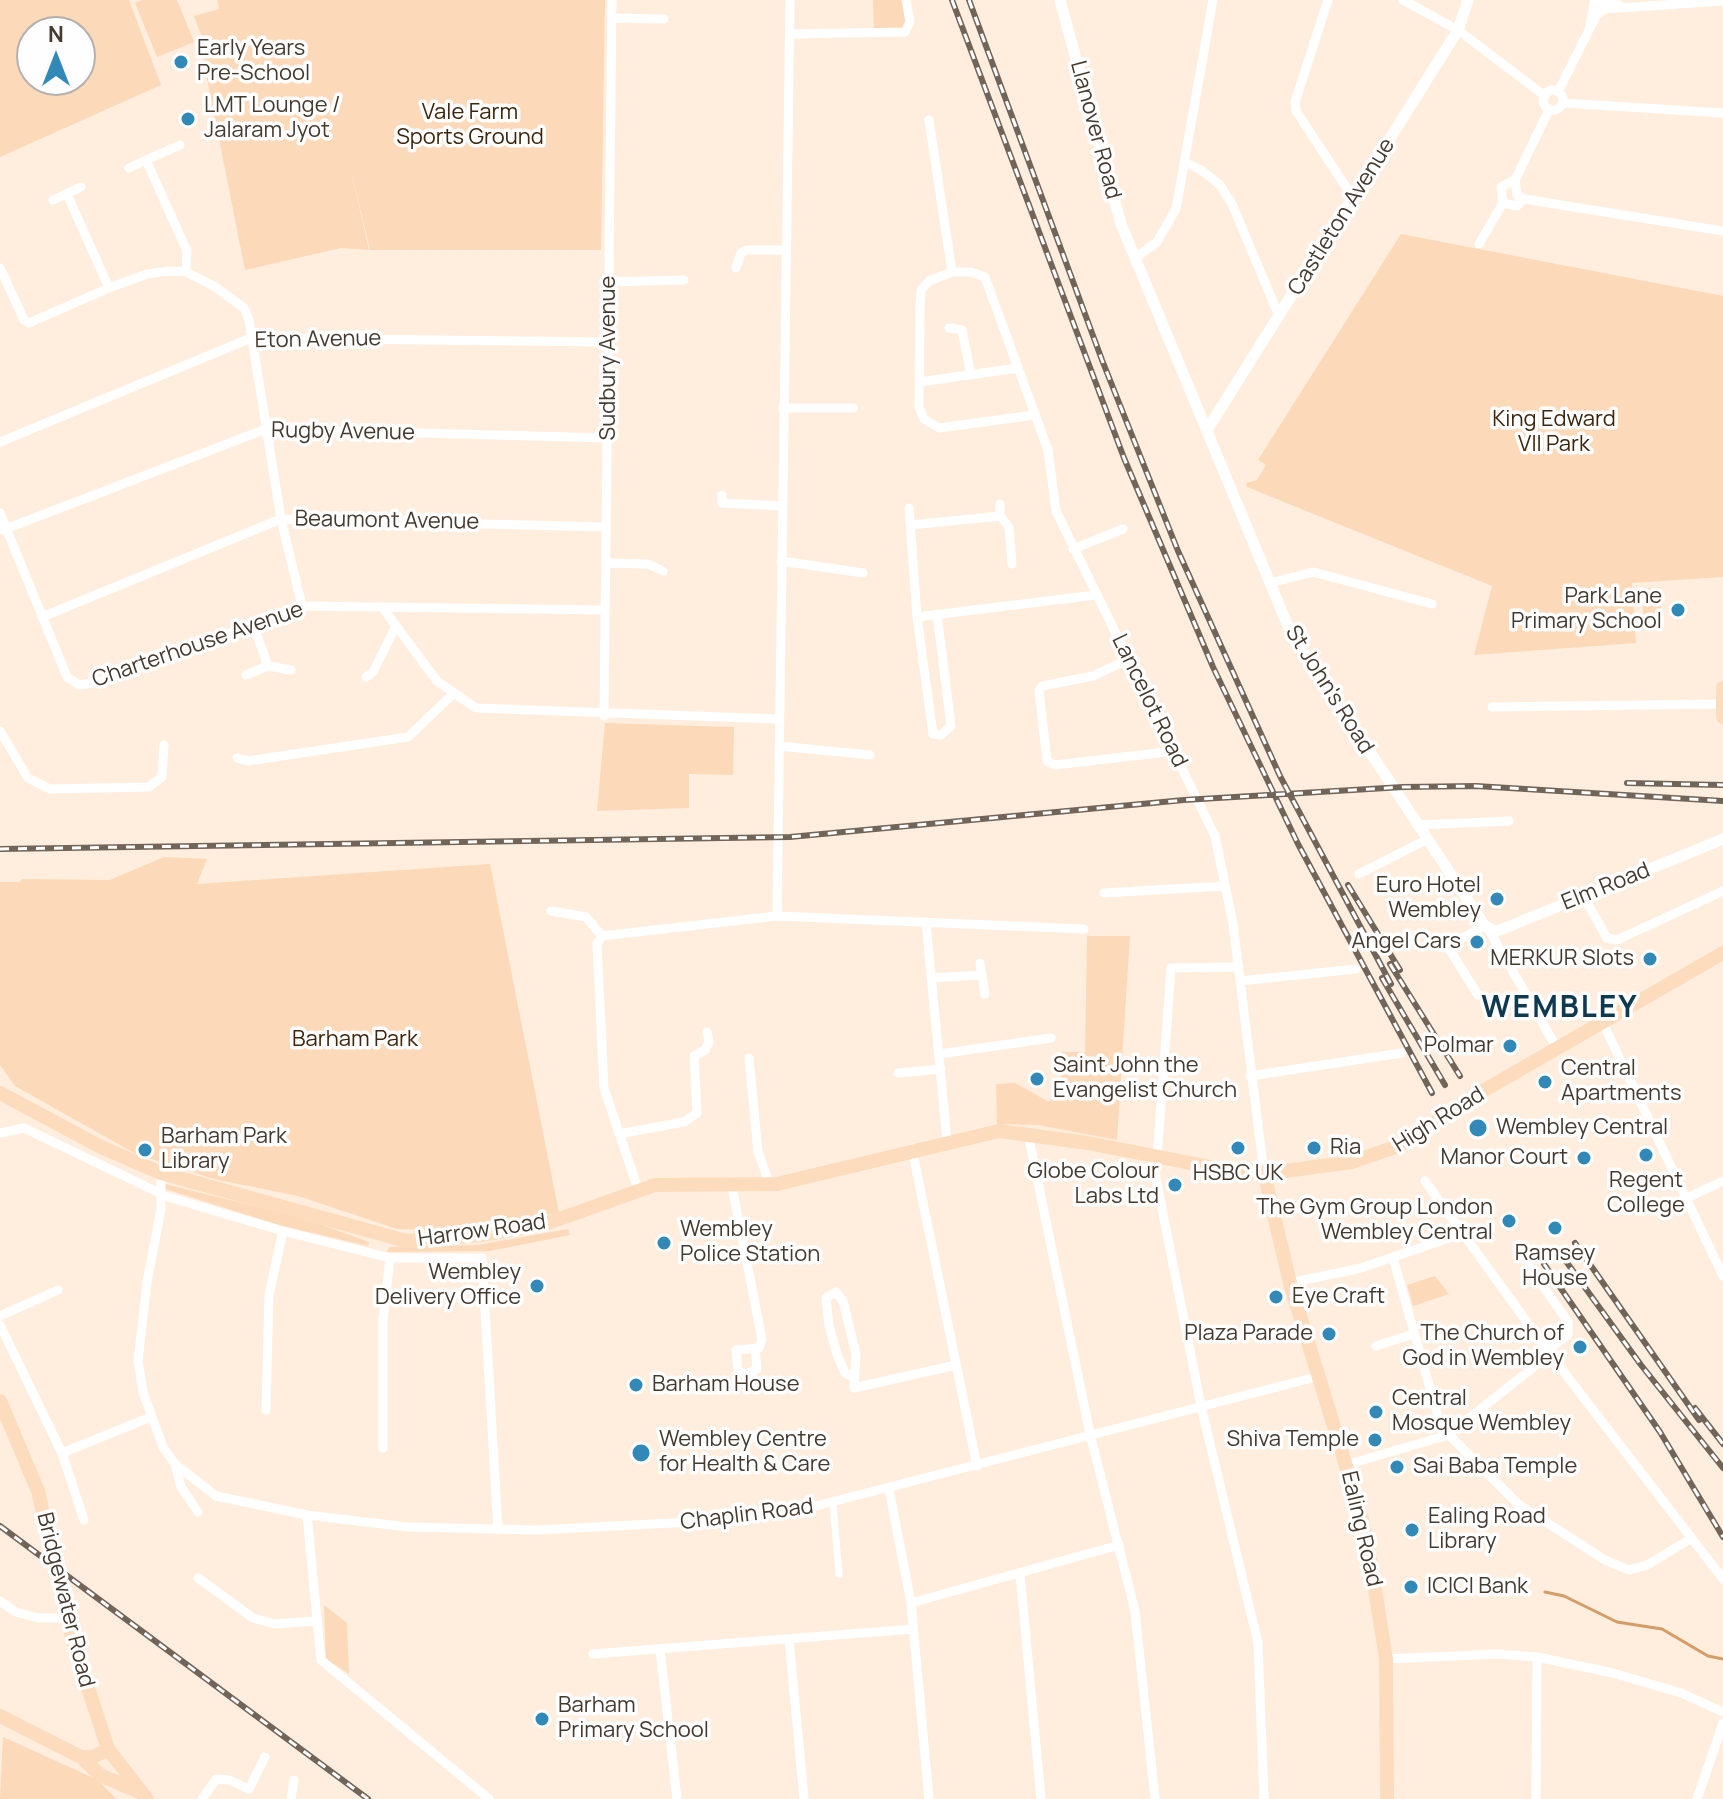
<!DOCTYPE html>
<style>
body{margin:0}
#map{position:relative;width:1723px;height:1799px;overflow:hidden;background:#ffeede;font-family:Manrope,sans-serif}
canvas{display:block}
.north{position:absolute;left:16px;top:16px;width:80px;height:80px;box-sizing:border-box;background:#fefefe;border:2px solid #b4b0ac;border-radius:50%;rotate:0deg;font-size:22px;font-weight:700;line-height:32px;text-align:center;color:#453a30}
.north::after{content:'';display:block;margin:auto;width:28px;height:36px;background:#3288b7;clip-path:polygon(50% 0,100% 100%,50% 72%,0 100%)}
</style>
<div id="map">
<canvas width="1723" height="1799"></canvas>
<div class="north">N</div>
</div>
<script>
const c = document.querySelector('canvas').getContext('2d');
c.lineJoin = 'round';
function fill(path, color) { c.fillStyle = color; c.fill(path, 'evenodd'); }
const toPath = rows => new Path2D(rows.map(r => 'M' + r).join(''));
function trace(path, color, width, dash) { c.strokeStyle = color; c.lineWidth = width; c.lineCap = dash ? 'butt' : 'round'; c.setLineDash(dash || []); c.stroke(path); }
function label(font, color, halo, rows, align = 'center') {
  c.font = font + ' Manrope,sans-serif'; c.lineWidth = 7; c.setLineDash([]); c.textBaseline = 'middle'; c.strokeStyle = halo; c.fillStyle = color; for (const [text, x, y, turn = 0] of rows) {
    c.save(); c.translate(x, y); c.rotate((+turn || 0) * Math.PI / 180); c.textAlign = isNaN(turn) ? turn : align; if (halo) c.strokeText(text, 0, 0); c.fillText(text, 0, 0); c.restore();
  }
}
const green = toPath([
 [0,0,129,0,161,85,0,157],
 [32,32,80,32,80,80,32,80],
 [142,0,177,0,194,42,157,57,135,3],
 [217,0,605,0,601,250,370,250,349,162,369,250,341,248,245,270,201,48,204,43,194,16,219,9],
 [873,0,903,0,908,18,902,30,874,30],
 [1401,234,1723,296,1723,577,1632,583,1636,643,1474,655,1492,586,1247,487,1246,483,1257,480,1266,465,1258,460],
 [1659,587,1662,620,1644,621,1641,589],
 [605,723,734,727,733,775,689,774,689,808,597,811],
 [164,857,207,859,197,884,490,864,559,1213,442,1230,397,1229,298,1196,214,1179,136,1154,15,1086,0,1065,0,882,19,882,23,879,110,880],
 [1087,936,1130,936,1117,1140,1038,1125,997,1124,996,1084,1015,1083,1049,1102,1061,1079,1062,1052,1085,1052],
 [165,1184,303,1218,369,1242,368,1246,279,1225,165,1189],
 [568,1229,570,1235,490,1251,387,1252,389,1247,478,1245],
 [1435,1276,1449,1294,1413,1306,1407,1285],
 [324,1605,347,1623,349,1674,326,1659],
 [3,1737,98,1780,116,1799,0,1799]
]);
const stream = toPath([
 [1545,1592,1564,1596,1617,1622,1662,1629,1708,1656,1723,1659]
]);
const pedestrian = toPath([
 [833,1503,839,1574]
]);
const minor = toPath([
 [1328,0,1295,102,1296,111,1354,199],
 [1403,0,1458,30,1545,96],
 [612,18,664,19],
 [1590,25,1594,3,1611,1,1622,7],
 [790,34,905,32,910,22,906,0],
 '1543 100a10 10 0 1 1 20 0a10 10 0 1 1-20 0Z',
 [1558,92,1596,16,1604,9,1723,1],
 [1563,103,1723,113],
 [929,120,952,272],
 [180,145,146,160,187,251,186,272],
 [1186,163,1201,170,1220,185,1232,204,1279,316],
 [129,168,146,160],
 [1515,180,1517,195,1524,199,1723,231],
 [67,194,109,288],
 [53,200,81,187],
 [1503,203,1501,187,1515,180,1549,110],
 [1503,203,1517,206,1524,199],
 [1479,244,1503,203],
 [1135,258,1157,242,1176,209,1213,0],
 [0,268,24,320,29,323,109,288,147,274,169,271,186,272,214,286,244,308,249,320,281,519,302,606],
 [736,268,741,253,747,250,785,250],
 [610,282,684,280],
 [949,328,962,330,971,375],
 [919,382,1018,368],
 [783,408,853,408],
 [1035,415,939,428,924,419,919,407,920,305,921,290,929,281,952,272,971,272,985,277,1048,450,1056,511,1215,836,1233,924,1264,1173],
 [0,442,251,338,609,342],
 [722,495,722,503,782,506],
 [1000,504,1000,516,1009,527,1012,564],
 [909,508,917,617,933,734,941,735,951,726,937,614],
 [0,513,67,677,79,685,98,682,302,606,605,610],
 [911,525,1000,516],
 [3,530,266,429,609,438],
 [1073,549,1123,529],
 [781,561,863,573],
 [606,563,648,564,663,571],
 [1270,583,1313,572,1432,604],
 [382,607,437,681,476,708,778,719],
 [42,617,281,519,606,527],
 [917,617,1096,595],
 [253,624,268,666],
 [1129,659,1093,676,1042,686,1039,691,1047,761,1055,765,1175,751],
 [246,675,268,666,291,670],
 [366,677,373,672,395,628],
 [1492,707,1721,704],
 [604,716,612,0],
 [0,731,28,778,50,789,149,787,162,777,164,745],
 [779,746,870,755],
 [237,758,248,761,408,737,452,695],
 [1417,825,1509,821],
 [1359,874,1426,840],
 [1104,893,1225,886],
 [1584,897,1607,938,1617,940,1723,891],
 [551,911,586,917,602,936],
 [777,916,790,0],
 [926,923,947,1141],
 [1489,930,1558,1050],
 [602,936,777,916,1084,929],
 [602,936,597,944,604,1088,638,1189],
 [1448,947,1478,995],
 [1443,948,1485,926],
 [980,963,985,994],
 [932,978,982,975],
 [1240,981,1356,969],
 [1603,1023,1723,1276],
 [939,1054,1051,1038],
 [749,1058,758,1152,770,1185],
 [898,1073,941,1069],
 [1250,1076,1402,1053],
 [0,1133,24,1128,168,1197,283,1231,390,1258,482,1258,498,1530],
 [619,1134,684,1122,697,1113,694,1056,705,1050,709,1042,707,1032],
 [1028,1134,1090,1434,1135,1611,1155,1799],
 [912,1149,977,1466],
 [1152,1158,1201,1406,1258,1643,1264,1799],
 [1157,1159,1171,968,1239,967],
 [161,1173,161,1209,147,1282,138,1361,143,1392,163,1447,175,1464,216,1496,307,1515,408,1527,537,1530,731,1520,789,1513,1316,1377],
 [1425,1181,1550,1354,1723,1579],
 [732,1187,762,1339,759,1348,736,1350,738,1371,747,1374,757,1369,755,1348],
 [1687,1198,1723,1181],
 [1393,1258,1441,1427,1518,1504,1605,1560,1629,1570,1647,1565,1692,1538],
 [1526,1262,1568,1322,1568,1335,1548,1350],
 [1290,1283,1361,1268,1461,1234],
 [0,1316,58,1290],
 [0,1325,62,1453,84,1520],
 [1376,1346,1414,1334],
 [853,1377,845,1373,838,1357,829,1326,826,1298,836,1292,843,1301,856,1354,854,1388,956,1365],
 [266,1410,269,1295,283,1231],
 [383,1448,383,1320,390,1258],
 [62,1453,151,1417],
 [1346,1465,1448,1435,1550,1354],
 [176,1468,181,1487,198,1512],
 [889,1489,911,1603,929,1799],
 [307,1515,321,1660,489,1799],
 [1020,1574,1041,1799],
 [198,1578,253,1618,275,1624,315,1621],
 [0,1601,16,1612,38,1618,68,1618],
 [911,1603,1119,1545],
 [789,1639,804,1799],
 [660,1649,677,1799],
 [593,1654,913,1629],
 [1386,1659,1498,1654,1537,1657,1613,1673,1681,1693,1723,1712],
 [202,1799,216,1779,229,1780,249,1789,265,1757],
 [291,1799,294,1780],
 [1536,1799,1537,1657],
 [1697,1799,1723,1723]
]);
const tertiary = toPath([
 [1060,0,1121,224,1290,631,1485,926,1496,931,1505,928,1723,839],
 [1207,430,1458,30,1468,0]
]);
const primary = toPath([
 [1723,688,1723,717],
 [0,1093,101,1147,161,1173,406,1241,481,1235,545,1224,655,1185,777,1184,999,1131,1088,1143,1231,1171,1278,1172,1352,1162,1401,1145,1481,1092,1723,953],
 [1264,1173,1290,1283,1361,1515,1370,1558,1386,1659,1387,1799],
 [0,1401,38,1491,73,1642,108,1749,147,1799],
 [0,1716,81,1757,93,1757,108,1749],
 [81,1757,100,1775,137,1791]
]);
const rail = toPath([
 [952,0,1124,458,1213,667,1298,844,1432,1093],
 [969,0,1102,360,1178,551,1280,776,1391,984],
 [1627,783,1723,785],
 [0,849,790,837,1184,800,1403,787,1476,786,1723,801],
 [1348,885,1400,970],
 [1390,964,1460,1076],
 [1382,978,1445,1085],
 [1575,1243,1699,1420],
 [1560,1253,1641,1365,1723,1468],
 [1544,1264,1660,1432,1723,1537],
 [1695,1408,1723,1444],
 [0,1526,368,1799]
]);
const markers = [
 [181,62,8,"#3288b7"],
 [188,119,8,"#3288b7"],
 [1678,610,8,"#3288b7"],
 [1497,899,8,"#3288b7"],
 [1477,942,8,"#3288b7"],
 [1650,959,8,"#3288b7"],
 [1510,1046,8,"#3288b7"],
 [1037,1079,8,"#3288b7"],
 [1545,1082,8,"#3288b7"],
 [1478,1128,10,"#3288b7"],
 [1238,1148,8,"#3288b7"],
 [1314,1148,8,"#3288b7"],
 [145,1150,8,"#3288b7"],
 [1646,1155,8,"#3288b7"],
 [1584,1158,8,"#3288b7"],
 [1175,1185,8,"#3288b7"],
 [1509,1221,8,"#3288b7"],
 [1555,1228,8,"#3288b7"],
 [664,1243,8,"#3288b7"],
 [537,1286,8,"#3288b7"],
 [1276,1297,8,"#3288b7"],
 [1329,1334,8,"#3288b7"],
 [1580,1347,8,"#3288b7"],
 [636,1385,8,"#3288b7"],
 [1376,1412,8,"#3288b7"],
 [1375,1440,8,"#3288b7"],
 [641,1453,10,"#3288b7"],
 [1397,1467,8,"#3288b7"],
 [1412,1530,8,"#3288b7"],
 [1411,1587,8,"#3288b7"],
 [542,1719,8,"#3288b7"]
];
const poiNames = [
 ["Early Years",197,49],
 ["Pre-School",197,74],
 ["LMT Lounge /",204,106],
 ["Jalaram Jyot",204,131],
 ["Park Lane",1662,597,"right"],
 ["Primary School",1662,622,"right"],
 ["Euro Hotel",1481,886,"right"],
 ["Wembley",1481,911,"right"],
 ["Angel Cars",1461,942,"right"],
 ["MERKUR Slots",1634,959,"right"],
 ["Polmar",1494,1046,"right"],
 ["Saint John the",1053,1066],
 ["Evangelist Church",1053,1091],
 ["Central",1561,1069],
 ["Apartments",1561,1094],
 ["Wembley Central",1496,1128],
 ["Barham Park",161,1137],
 ["Library",161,1162],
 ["Ria",1330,1148],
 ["Manor Court",1568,1158,"right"],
 ["Globe Colour",1159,1172,"right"],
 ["Labs Ltd",1159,1197,"right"],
 ["HSBC UK",1238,1174,"center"],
 ["Regent",1646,1181,"center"],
 ["College",1646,1206,"center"],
 ["The Gym Group London",1493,1208,"right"],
 ["Wembley Central",1493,1233,"right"],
 ["Wembley",680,1230],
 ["Police Station",680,1255],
 ["Ramsey",1555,1254,"center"],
 ["House",1555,1279,"center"],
 ["Wembley",521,1273,"right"],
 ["Delivery Office",521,1298,"right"],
 ["Eye Craft",1292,1297],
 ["Plaza Parade",1313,1334,"right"],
 ["The Church of",1564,1334,"right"],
 ["God in Wembley",1564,1359,"right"],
 ["Barham House",652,1385],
 ["Central",1392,1399],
 ["Mosque Wembley",1392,1424],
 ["Wembley Centre",659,1440],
 ["for Health & Care",659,1465],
 ["Shiva Temple",1359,1440,"right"],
 ["Sai Baba Temple",1413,1467],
 ["Ealing Road",1428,1517],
 ["Library",1428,1542],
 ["ICICI Bank",1427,1587],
 ["Barham",558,1706],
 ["Primary School",558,1731]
];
const parkNames = [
 ["Vale Farm",470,113],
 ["Sports Ground",470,138],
 ["King Edward",1554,420],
 ["VII Park",1554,445],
 ["Barham Park",355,1040]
];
const streetNames = [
 ["Llanover Road",1095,130,75],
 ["Castleton Avenue",1342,217,-58],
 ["Eton Avenue",318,340,-1],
 ["Sudbury Avenue",609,358,-90],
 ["Rugby Avenue",343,432,1],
 ["Beaumont Avenue",387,521,1],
 ["Charterhouse Avenue",198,645,-19],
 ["St John's Road",1329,690,58],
 ["Lancelot Road",1149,701,64],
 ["Elm Road",1606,887,-22],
 ["High Road",1439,1120,-32],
 ["Harrow Road",482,1231,-8],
 ["Chaplin Road",747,1515,-7],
 ["Ealing Road",1361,1529,77],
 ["Bridgewater Road",65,1600,76]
];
const districtNames = [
 ["WEMBLEY",1560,1009]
];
fill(green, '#fcd9b9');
trace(stream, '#d49d67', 3);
trace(pedestrian, '#fff', 7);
trace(minor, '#fff', 9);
trace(tertiary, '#fff', 11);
trace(primary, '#fddcbe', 14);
trace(rail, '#716459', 6);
trace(rail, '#fefefe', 3, [9]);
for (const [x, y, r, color] of markers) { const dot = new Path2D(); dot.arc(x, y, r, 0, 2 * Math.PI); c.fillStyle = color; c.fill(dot); trace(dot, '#fefefe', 3); }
label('22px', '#453a30', '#fefefe', poiNames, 'left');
label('22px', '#3d260e', '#fefefe', parkNames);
label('22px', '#453a30', '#fefefe', streetNames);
c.letterSpacing = '2px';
label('bold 30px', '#0f394f', '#fefefe', districtNames);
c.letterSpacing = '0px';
</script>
